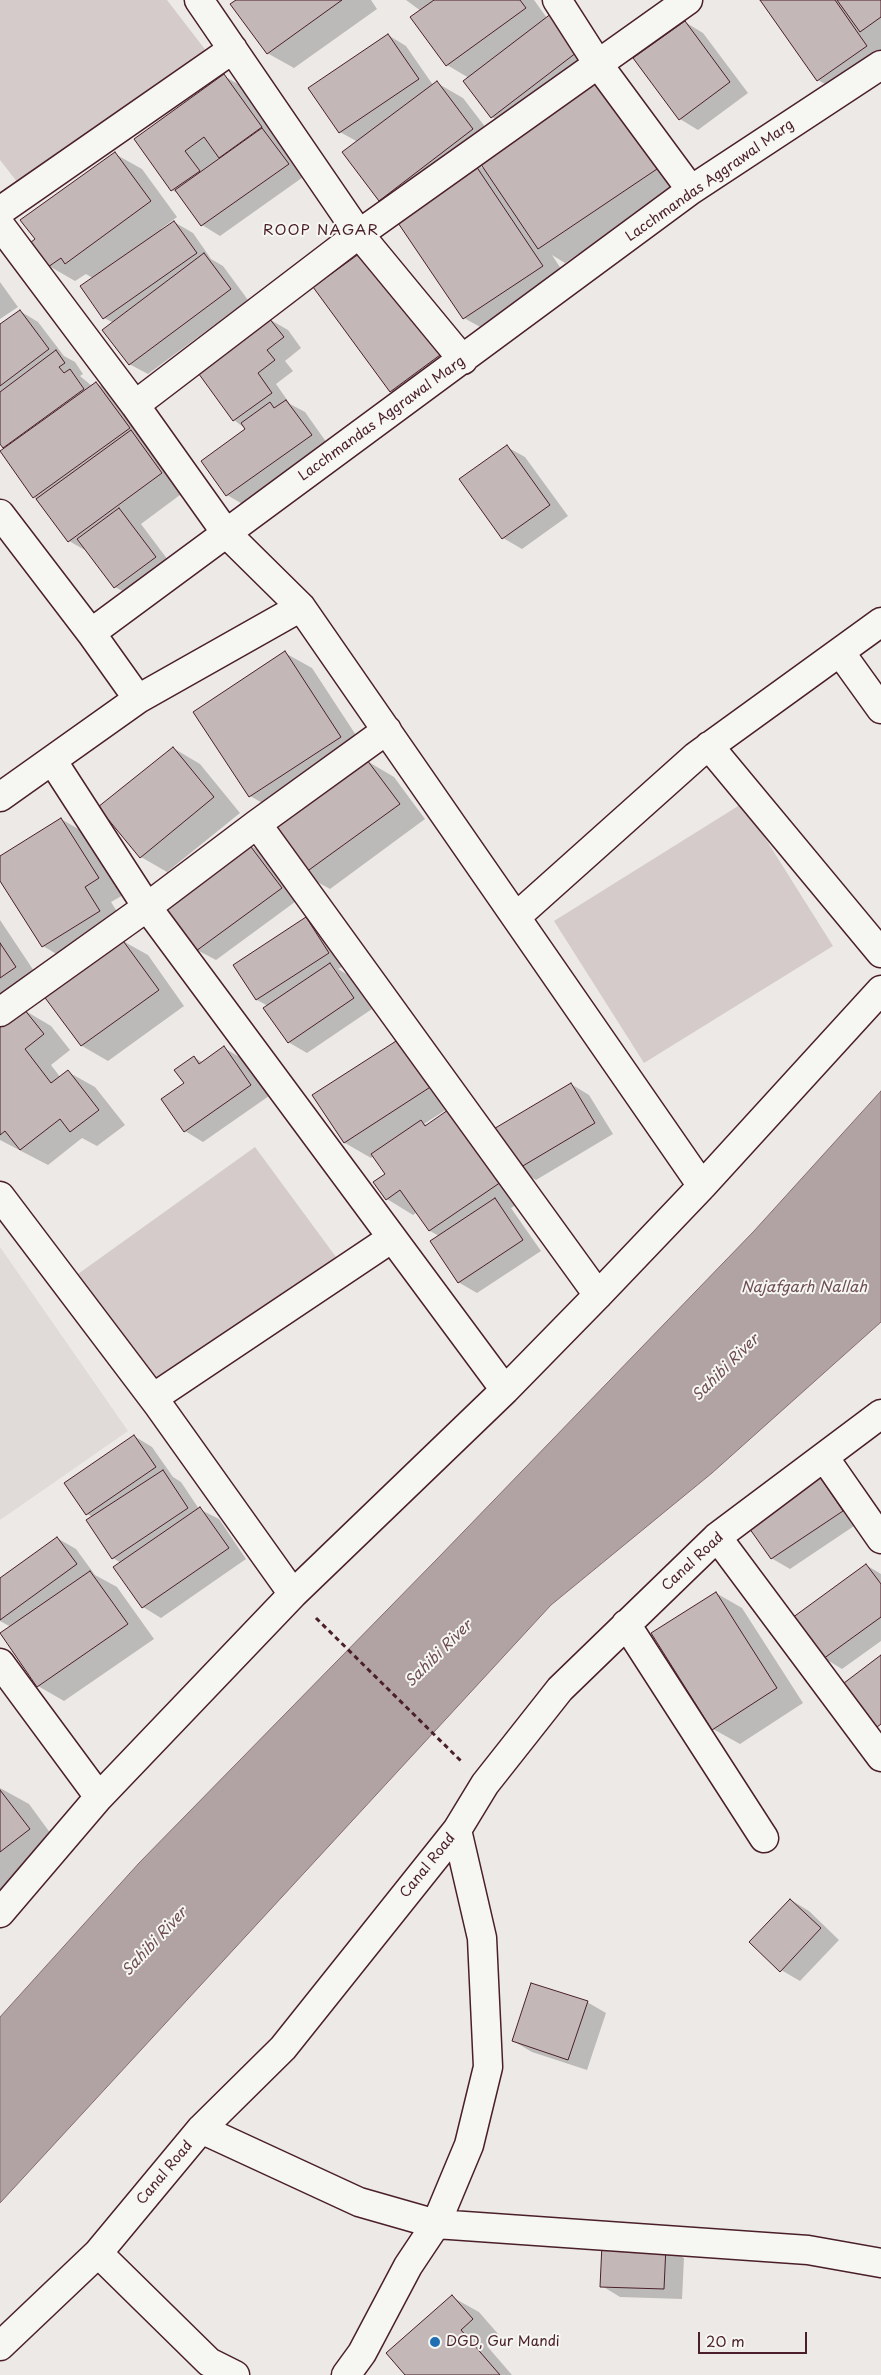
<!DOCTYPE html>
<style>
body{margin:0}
#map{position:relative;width:881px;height:2375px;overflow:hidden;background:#ece9e6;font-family:"Playpen Sans",sans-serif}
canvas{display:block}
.scale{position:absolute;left:698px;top:2332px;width:109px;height:22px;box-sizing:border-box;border:2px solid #4a1f2b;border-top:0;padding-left:6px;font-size:15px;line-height:18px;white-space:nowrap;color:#4a1f2b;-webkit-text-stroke:4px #f6f6f2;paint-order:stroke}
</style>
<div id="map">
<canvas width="881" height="2375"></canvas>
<div class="scale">20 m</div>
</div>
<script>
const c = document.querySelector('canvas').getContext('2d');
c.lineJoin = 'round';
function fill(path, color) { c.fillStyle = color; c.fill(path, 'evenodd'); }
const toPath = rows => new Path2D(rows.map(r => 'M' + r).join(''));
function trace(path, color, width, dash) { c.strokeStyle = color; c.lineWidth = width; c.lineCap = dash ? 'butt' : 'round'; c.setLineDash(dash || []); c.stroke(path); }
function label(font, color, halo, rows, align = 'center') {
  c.font = font + ' "Playpen Sans",sans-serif'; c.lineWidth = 4; c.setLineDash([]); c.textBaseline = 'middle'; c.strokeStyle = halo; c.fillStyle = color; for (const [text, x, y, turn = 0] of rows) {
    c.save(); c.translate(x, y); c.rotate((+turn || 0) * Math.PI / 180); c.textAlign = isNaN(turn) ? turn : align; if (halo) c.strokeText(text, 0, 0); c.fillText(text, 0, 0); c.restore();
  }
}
const built = toPath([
 [0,1247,128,1431,0,1520]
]);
const green = toPath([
 [0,0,167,0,207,52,18,183,0,160],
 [743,803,833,946,644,1063,554,921],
 [255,1147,336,1257,159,1384,78,1274]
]);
const water = toPath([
 [881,1091,881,1322,712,1473,551,1605,0,2203,0,2017,139,1863,437,1559,754,1231,881,1091]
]);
const shadow = toPath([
 [238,0,371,0,377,9,294,68,267,53],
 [406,0,534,0,547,18,602,57,510,128,492,117,469,78,447,65,421,11],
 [761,0,881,0,881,70,845,96,818,80],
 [685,22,703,33,748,93,698,130,680,119],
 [388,35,406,46,433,85,437,83,463,98,496,141,551,115,601,81,686,182,565,263,552,255,569,281,491,333,464,318,399,211,380,200,358,142,340,132,310,88],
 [479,160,486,170,474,163],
 [224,76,250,91,306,175,220,236,202,225,179,194,172,190,135,139],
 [115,154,142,169,177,217,161,229,162,231,174,222,193,233,211,259,223,266,248,300,148,374,129,364,114,323,104,318,94,279,86,274,75,281,49,266],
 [389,267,465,371,417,406,391,391],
 [0,282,18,307,0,319],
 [20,311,38,322,64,356,75,362,83,374,80,376,92,386,96,383,123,398,188,489,141,524,174,568,133,597,115,587,90,553,69,541,34,497,6,448,0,442,0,326],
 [269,319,288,330,301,348,285,361,293,371,276,384,290,404,305,412,329,446,246,506,227,495,247,430,234,420,198,371],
 [507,447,525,457,568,516,522,549,503,538],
 [285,653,312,668,367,752,277,811,250,796],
 [173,748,200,764,240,813,167,872,141,857],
 [367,761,394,777,425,819,330,889,303,874],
 [61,819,87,834,125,894,111,902,126,926,70,962,43,946,0,879,0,857],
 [248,844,267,855,299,899,216,960,197,950],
 [306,919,324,930,347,964,338,969,348,975,372,1009,307,1053,288,1042,268,1006,257,1000,235,966],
 [0,920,42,983,0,1010],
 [121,940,148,955,184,1006,108,1061,82,1046],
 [24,1010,51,1026,70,1050,51,1065,61,1078,68,1072,95,1087,125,1125,97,1146,82,1138,48,1165,0,1140,0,1029],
 [404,1037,461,1100,424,1124,427,1125,448,1112,530,1196,511,1208,541,1251,477,1293,458,1282,439,1236,430,1231,417,1212,413,1215,387,1199,386,1175,374,1156,371,1158,345,1143],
 [224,1048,243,1059,269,1096,203,1142,185,1131,163,1100,186,1084,194,1057,203,1063],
 [571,1084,589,1095,613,1134,536,1180,517,1169],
 [134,1436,152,1447,173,1477,181,1482,199,1509,219,1519,246,1559,161,1618,143,1607,121,1563,113,1558,93,1517,87,1514],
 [819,1478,838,1488,860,1522,790,1569,771,1558],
 [57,1538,76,1549,95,1575,117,1587,154,1639,64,1701,38,1686,11,1627,0,1621,0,1580],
 [866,1565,881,1574,881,1641,842,1669,824,1658],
 [716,1593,742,1608,803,1703,740,1744,713,1729],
 [0,1788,29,1804,62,1849,0,1895],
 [791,1900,809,1911,839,1940,800,1981,781,1970],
 [587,2002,606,2013,587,2070,532,2052,513,2041],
 [665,2247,684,2258,682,2299,620,2297,602,2286],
 [452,2297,479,2312,499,2335,487,2346,512,2375,406,2375]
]);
const building = toPath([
 [236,0,342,0,267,54,230,4,236,0],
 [434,0,520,0,526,8,446,66,410,17,434,0],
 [760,0,835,0,867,46,817,81,760,0],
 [837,0,881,0,881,17,860,32,837,0],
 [556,10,585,46,491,118,463,81,556,10],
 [685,21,730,82,679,120,633,58,685,21],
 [388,34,419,79,339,133,308,88,388,34],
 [224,74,262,127,219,158,204,137,185,151,200,171,171,191,134,139,224,74],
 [601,80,660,167,538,249,474,154,547,116,601,80],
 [437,81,473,129,379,201,342,152,437,81],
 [262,128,289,164,201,226,175,190,262,128],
 [115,152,151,201,65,264,61,258,48,267,30,243,35,239,20,220,115,152],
 [472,160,543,266,463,319,392,214,472,160],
 [174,221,197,253,103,319,80,286,174,221],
 [363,251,440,355,390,392,313,287,363,251],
 [204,253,231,289,129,365,102,330,204,253],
 [20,310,49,349,0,386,0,324,20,310],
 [269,318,284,337,267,350,275,360,258,373,272,393,233,421,196,370,269,318],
 [56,350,65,363,59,367,64,373,70,369,84,389,3,448,0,444,0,392,56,350],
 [96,382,130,428,33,498,0,451,96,382],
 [286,400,312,435,226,496,201,461,245,429,241,423,270,402,274,408,286,400],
 [131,430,162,473,68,542,36,499,131,430],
 [507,445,550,505,502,539,459,479,507,445],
 [119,508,156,557,114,588,77,539,119,508],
 [285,651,341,737,249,797,193,712,285,651],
 [173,747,214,797,140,858,98,807,173,747],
 [367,760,400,804,302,875,270,830,367,760],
 [61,818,99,878,85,887,100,911,42,947,0,881,0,856,61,818],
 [248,843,282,888,196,951,163,906,248,843],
 [306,917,329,953,256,1000,233,965,306,917],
 [121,938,159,990,81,1046,43,995,121,938],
 [0,943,16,967,0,978,0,943],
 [330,963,354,998,288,1043,263,1008,330,963],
 [24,1009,44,1034,25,1049,51,1083,68,1070,99,1110,70,1132,60,1119,20,1150,5,1131,0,1135,0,1027,24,1009],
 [404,1036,435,1084,344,1143,312,1095,404,1036],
 [224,1046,251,1085,184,1132,161,1099,184,1083,174,1070,194,1056,199,1064,224,1046],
 [571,1083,595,1123,516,1170,492,1130,571,1083],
 [448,1110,469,1141,474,1137,504,1180,429,1231,400,1190,386,1200,373,1182,385,1174,371,1154,421,1120,425,1126,448,1110],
 [495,1198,523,1240,458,1283,430,1241,495,1198],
 [134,1435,156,1467,86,1515,64,1483,134,1435],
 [163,1470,188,1508,112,1559,86,1520,163,1470],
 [819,1476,843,1511,771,1559,747,1525,819,1476],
 [200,1507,229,1548,142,1608,113,1567,200,1507],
 [57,1537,77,1564,0,1620,0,1578,57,1537],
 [866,1564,881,1584,881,1617,823,1659,792,1618,866,1564],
 [90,1571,128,1624,37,1687,0,1633,90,1571],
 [716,1592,777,1688,712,1730,651,1633,716,1592],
 [881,1655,881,1724,877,1727,844,1683,881,1655],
 [0,1790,30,1829,0,1852,0,1790],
 [790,1899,821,1928,780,1972,749,1942,790,1899],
 [531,1983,588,2001,568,2060,512,2041,531,1983],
 [602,2244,666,2246,664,2289,600,2287,602,2244],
 [452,2295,473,2319,461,2330,500,2375,405,2375,386,2353,452,2295]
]);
const path = toPath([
 [316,1618,461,1761]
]);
const street = toPath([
 [199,0,359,234,463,360],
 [557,0,598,64,691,190],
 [0,211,233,49],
 [0,225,135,405,226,533,301,607,702,1186],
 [135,405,359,234,688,0],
 [0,514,91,633],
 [840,652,881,709],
 [138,699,301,607],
 [709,746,881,953],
 [52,760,147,907,505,1390],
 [0,797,138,699,91,633,691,190,881,65],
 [257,824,598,1295],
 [516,917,696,756,881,622],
 [0,1012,147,907,257,824,387,730],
 [0,1196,159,1406,293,1594],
 [153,1398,392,1238],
 [824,1457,881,1539],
 [717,1537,881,1757],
 [626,1624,764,1838],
 [0,1663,99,1797],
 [0,1913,99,1797,293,1594,505,1390,598,1295,702,1186,881,990],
 [201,2129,359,2202,436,2224,808,2250,881,2263],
 [98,2253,209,2362,235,2375],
 [0,2346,98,2253,201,2129,283,2048,457,1830,485,1784,560,1689,717,1537,881,1414],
 [346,2375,362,2353,408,2266,436,2224,469,2145,488,2067,482,1938,457,1830]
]);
const markers = [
 [435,2342,6,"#1f6fb2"]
];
const streetNames = [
 ["Lacchmandas Aggrawal Marg",710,181,-35],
 ["Lacchmandas Aggrawal Marg",382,419,-36],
 ["Canal Road",693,1562,-43],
 ["Canal Road",428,1866,-51],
 ["Canal Road",165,2173,-50]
];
const poiNames = [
 ["DGD, Gur Mandi",446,2342]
];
const neighbourhoodNames = [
 ["ROOP NAGAR",321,231]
];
const waterNames = [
 ["Najafgarh Nallah",804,1288],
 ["Sahibi River",726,1368,-45],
 ["Sahibi River",439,1654,-45],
 ["Sahibi River",155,1942,-47]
];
fill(built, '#e0dad8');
fill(green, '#d4cbca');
fill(water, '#b1a2a3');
trace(water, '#886e73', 1);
fill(shadow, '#0003');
fill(building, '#c4b7b7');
trace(building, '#4a1f2b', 1);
trace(street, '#4a1f2b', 31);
trace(path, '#4a1f2b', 3, [5, 4]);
trace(street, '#f6f6f2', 28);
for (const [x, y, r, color] of markers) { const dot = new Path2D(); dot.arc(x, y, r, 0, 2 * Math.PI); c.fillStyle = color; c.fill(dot); trace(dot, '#f6f6f2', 2); }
label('14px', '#4a1f2b', '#f6f6f2', streetNames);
label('14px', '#4a1f2b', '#f6f6f2', poiNames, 'left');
c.letterSpacing = '1px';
label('15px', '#4a1f2b', '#f6f6f2', neighbourhoodNames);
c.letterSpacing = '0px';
label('italic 15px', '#6e4d55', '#f6f6f2', waterNames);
</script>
